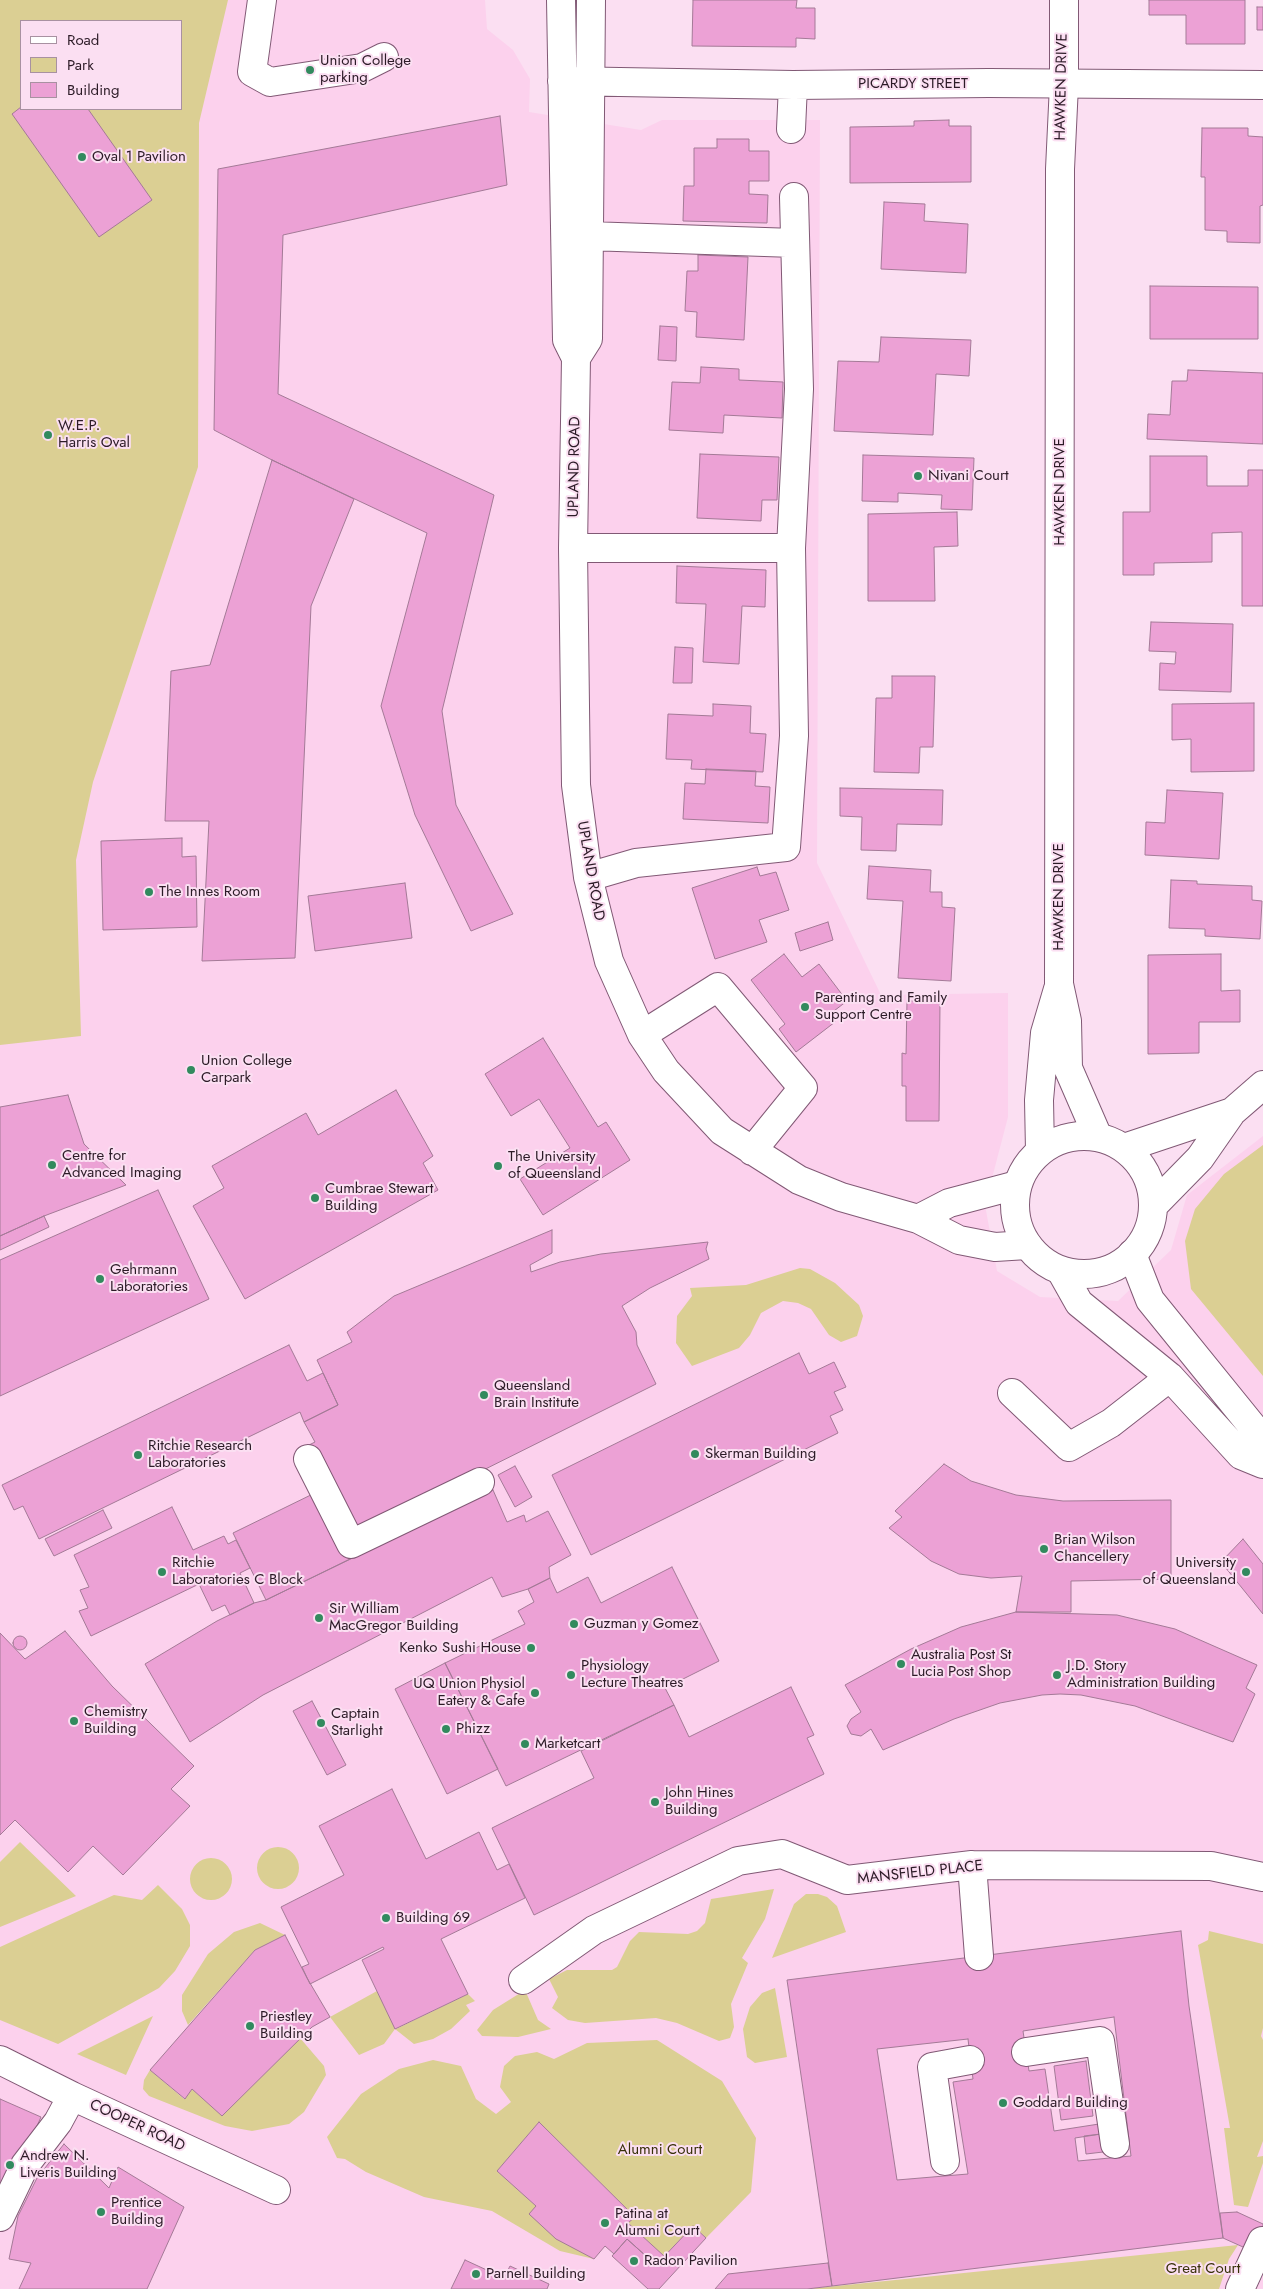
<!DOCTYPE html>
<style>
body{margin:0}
#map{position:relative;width:1263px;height:2289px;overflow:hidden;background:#fbdff2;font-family:Jost,sans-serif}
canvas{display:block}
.legend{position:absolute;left:20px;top:20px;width:162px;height:90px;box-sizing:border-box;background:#fbdff2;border:1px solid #a891a1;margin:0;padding:6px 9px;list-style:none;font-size:15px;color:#2c1b27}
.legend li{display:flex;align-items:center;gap:10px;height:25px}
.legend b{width:25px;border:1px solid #a891a1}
</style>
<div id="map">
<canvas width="1263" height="2289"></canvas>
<ul class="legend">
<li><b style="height:6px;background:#fff"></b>Road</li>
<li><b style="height:14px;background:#dbcf93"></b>Park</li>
<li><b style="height:14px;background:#eca1d5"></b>Building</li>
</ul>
</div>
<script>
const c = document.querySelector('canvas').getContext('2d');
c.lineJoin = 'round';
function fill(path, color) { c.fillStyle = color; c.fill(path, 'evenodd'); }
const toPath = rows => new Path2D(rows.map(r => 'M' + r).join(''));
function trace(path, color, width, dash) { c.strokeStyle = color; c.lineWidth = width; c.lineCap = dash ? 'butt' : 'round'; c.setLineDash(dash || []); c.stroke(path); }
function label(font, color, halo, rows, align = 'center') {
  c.font = font + ' Jost,sans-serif'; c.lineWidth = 4; c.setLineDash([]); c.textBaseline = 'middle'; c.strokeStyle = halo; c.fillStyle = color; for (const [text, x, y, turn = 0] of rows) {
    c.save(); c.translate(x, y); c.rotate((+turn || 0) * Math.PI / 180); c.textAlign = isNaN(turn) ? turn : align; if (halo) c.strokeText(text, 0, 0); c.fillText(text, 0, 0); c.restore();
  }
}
const built = toPath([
 [0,0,485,0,487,29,513,50,530,79,529,112,641,130,662,120,820,120,817,863,881,995,1008,993,1008,1117,985,1205,997,1271,1040,1297,1118,1301,1171,1250,1187,1195,1263,1136,1263,2289,0,2289],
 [21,21,181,21,181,109,21,109]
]);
const green = toPath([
 [0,0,228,0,199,123,198,467,93,782,76,860,81,1036,0,1045],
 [21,21,181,21,181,109,21,109],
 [1263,1145,1263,1376,1191,1289,1185,1241,1195,1209,1224,1174],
 [800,1268,810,1269,835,1283,859,1305,863,1316,857,1336,841,1342,829,1335,811,1309,798,1303,783,1301,761,1313,750,1335,739,1348,692,1366,676,1343,677,1316,692,1296,690,1288,746,1285],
 [20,1842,76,1896,0,1927,0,1862],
 '257 1868a21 21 0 1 1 42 0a21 21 0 1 1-42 0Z',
 '190 1879a21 21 0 1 1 42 0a21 21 0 1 1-42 0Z',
 [158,1885,182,1909,190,1925,190,1946,175,1971,159,1988,58,2044,0,2020,0,1947,114,1895,142,1900],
 [774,1889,765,1919,742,1958,748,1963,731,2004,734,2027,730,2038,719,2041,677,2023,656,2018,585,2023,568,2020,552,2008,558,1997,549,1979,567,1970,612,1970,617,1967,630,1941,639,1932,688,1934,697,1931,705,1923,711,1899],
 [806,1894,818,1894,827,1897,837,1906,846,1932,772,1958,794,1904],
 [260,1923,285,1935,255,1950,188,2025,182,2011,182,1995,208,1954,234,1932],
 [1209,1931,1263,1944,1263,2028,1261,2036,1263,2040,1263,2141,1257,2157,1263,2156,1263,2163,1248,2207,1234,2205,1224,2128,1230,2128,1198,1945,1208,1940],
 [775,1988,787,2057,755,2063,747,2057,743,2029,750,2007,762,1993],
 [525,1990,538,2020,551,2029,518,2037,482,2036,477,2030,493,2010],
 [377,1991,396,2029,468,1994,475,2001,466,2005,470,2011,451,2029,433,2039,414,2044,395,2029,384,2044,359,2055,330,2017],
 [153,2016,126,2075,77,2054],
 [300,2038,324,2066,326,2075,304,2112,289,2124,252,2131,225,2126,149,2096,143,2089,144,2080,150,2070,184,2099,192,2089,222,2116],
 [657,2040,722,2081,756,2138,751,2192,706,2238,693,2226,664,2256,628,2223,634,2216,539,2122,497,2171,536,2206,530,2215,594,2259,560,2251,492,2211,424,2197,366,2172,345,2159,337,2158,327,2137,361,2094,399,2069,433,2060,461,2066,476,2099,496,2114,511,2102,500,2087,504,2066,515,2056,537,2052,554,2059,587,2043],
 [1238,2245,1229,2259,1219,2289,807,2289]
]);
const building = toPath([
 [693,0,797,0,796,8,815,8,815,39,796,38,796,47,692,46,693,0],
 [1149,0,1245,0,1245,44,1186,44,1186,15,1149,15,1149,0],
 [1257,7,1263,7,1263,30,1257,30,1257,7],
 [21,107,88,109,152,200,99,237,12,114,21,107],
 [500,116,507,185,283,235,278,394,494,495,442,711,456,805,513,914,471,931,415,815,381,706,427,533,272,460,214,430,218,169,500,116],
 [949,120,949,126,971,126,971,182,850,183,850,127,914,126,914,121,949,120],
 [1202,128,1248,128,1248,136,1263,137,1263,205,1260,206,1260,243,1227,242,1227,231,1205,230,1205,177,1201,177,1202,128],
 [717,139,749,139,749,151,769,151,769,181,749,181,749,194,768,195,767,223,683,221,684,186,694,186,694,148,717,148,717,139],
 [884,202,925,204,924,221,968,224,966,273,881,269,884,202],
 [698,255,748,257,744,340,696,337,697,312,685,311,687,271,698,271,698,255],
 [1150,286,1258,287,1258,339,1150,339,1150,286],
 [660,326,677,327,676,361,658,360,660,326],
 [881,337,971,340,969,376,936,374,933,435,834,431,838,361,879,362,881,337],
 [701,367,739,369,739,380,783,382,782,418,724,415,723,433,669,430,672,382,700,383,701,367],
 [1188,370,1263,373,1263,444,1147,439,1148,414,1170,415,1172,381,1187,381,1188,370],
 [700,454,779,457,777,500,762,500,761,521,697,518,700,454],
 [863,455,974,458,972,510,941,509,942,495,898,493,898,502,862,501,863,455],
 [1150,456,1207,456,1207,486,1248,486,1248,470,1263,470,1263,606,1242,606,1242,532,1212,533,1212,562,1154,563,1154,575,1123,575,1123,512,1150,512,1150,456],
 [272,460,354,499,311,606,295,958,202,961,209,821,165,821,171,671,210,665,272,460],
 [957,512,958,546,934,547,935,601,868,601,868,514,957,512],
 [677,566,766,570,765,607,742,606,739,664,703,662,706,604,676,603,677,566],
 [1151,622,1233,624,1231,692,1159,690,1160,663,1175,664,1176,652,1149,651,1151,622],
 [675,647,693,648,692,683,673,683,675,647],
 [892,676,935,676,933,747,920,747,919,773,874,772,876,698,892,698,892,676],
 [1254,703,1254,771,1191,772,1191,739,1172,740,1172,704,1254,703],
 [713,704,751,706,750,733,766,734,763,772,691,769,692,760,666,759,668,714,713,716,713,704],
 [706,769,756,771,755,786,770,787,768,823,683,819,685,783,705,784,706,769],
 [840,788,943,790,942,825,897,824,896,851,861,850,862,817,840,816,840,788],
 [1167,790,1223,793,1219,859,1145,855,1146,822,1165,823,1167,790],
 [182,838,182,857,196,856,197,927,103,930,101,841,182,838],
 [869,866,931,870,930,892,942,892,942,907,955,908,951,981,898,978,903,901,867,899,869,866],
 [757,867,760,876,776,872,789,910,759,920,767,942,715,959,692,888,757,867],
 [1171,880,1197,881,1197,884,1252,886,1252,900,1262,901,1260,939,1205,936,1205,929,1169,928,1171,880],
 [405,883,412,938,315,951,308,896,405,883],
 [828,922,833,940,800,951,795,933,828,922],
 [784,954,802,977,819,964,847,1001,830,1014,835,1022,796,1052,779,1029,785,1024,751,980,784,954],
 [1221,954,1221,991,1240,990,1240,1022,1199,1022,1199,1053,1148,1054,1148,955,1221,954],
 [907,1001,940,1001,939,1121,906,1121,906,1086,902,1086,902,1053,906,1054,907,1001],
 [543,1038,598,1127,606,1122,630,1160,543,1215,520,1179,570,1148,539,1099,511,1116,485,1074,543,1038],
 [396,1090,433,1156,423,1163,438,1190,245,1299,193,1206,224,1188,212,1166,306,1113,318,1135,396,1090],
 [68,1095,84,1144,126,1185,44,1216,0,1236,0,1107,68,1095],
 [158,1190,209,1299,0,1396,0,1260,158,1190],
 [44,1216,49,1227,0,1250,0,1236,44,1216],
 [552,1230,552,1253,530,1265,531,1272,560,1262,601,1254,708,1242,706,1249,709,1259,650,1288,622,1306,636,1332,637,1345,656,1384,347,1538,303,1448,315,1442,304,1422,338,1405,317,1360,352,1342,347,1332,394,1296,552,1230],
 [289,1345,307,1381,323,1373,338,1405,304,1422,300,1412,39,1539,23,1506,14,1510,2,1485,289,1345],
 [799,1353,809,1374,834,1362,846,1387,834,1392,843,1410,830,1416,838,1433,591,1555,552,1475,799,1353],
 [944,1464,971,1481,1016,1495,1063,1501,1171,1500,1171,1579,1071,1581,1071,1612,1016,1612,1022,1576,991,1578,959,1574,931,1561,889,1528,902,1517,895,1511,944,1464],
 [515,1466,532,1497,515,1507,498,1475,515,1466],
 [493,1490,507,1522,524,1515,526,1522,548,1511,571,1555,549,1567,550,1578,528,1589,502,1597,492,1577,263,1695,190,1742,145,1664,217,1621,254,1603,266,1600,493,1490],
 [319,1491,352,1558,266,1600,233,1533,319,1491],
 [172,1507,193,1550,224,1536,228,1544,236,1540,250,1568,240,1573,254,1603,230,1615,225,1605,212,1611,199,1584,91,1636,79,1611,88,1608,80,1590,89,1587,74,1555,172,1507],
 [103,1510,112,1528,54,1556,45,1539,103,1510],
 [1243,1539,1263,1564,1263,1614,1221,1562,1243,1539],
 [672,1567,719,1661,665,1688,674,1705,506,1786,445,1663,525,1624,518,1611,534,1602,528,1589,550,1578,557,1593,588,1577,601,1603,672,1567],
 [1016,1612,1117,1615,1175,1629,1257,1665,1246,1688,1255,1694,1233,1742,1135,1706,1081,1695,1060,1694,1042,1695,1000,1703,954,1719,883,1750,871,1729,861,1736,851,1734,847,1726,851,1719,861,1712,845,1685,911,1649,961,1627,1016,1612],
 [65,1631,112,1686,194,1766,171,1789,190,1806,123,1875,93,1846,68,1872,15,1820,0,1835,0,1633,25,1659,65,1631],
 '13 1643a7 7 0 1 1 14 0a7 7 0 1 1-14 0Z',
 [445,1663,498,1769,447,1794,395,1689,445,1663],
 [791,1687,814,1735,807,1738,824,1774,534,1915,492,1828,594,1778,581,1751,674,1705,689,1737,791,1687],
 [312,1701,346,1765,327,1775,293,1711,312,1701],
 [392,1789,426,1859,479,1832,497,1870,509,1864,525,1898,441,1939,468,1994,395,2029,362,1960,384,1949,383,1947,310,1984,302,1967,309,1964,281,1907,344,1875,319,1826,392,1789],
 [1181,1931,1189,2006,1223,2238,832,2286,787,1980,1181,1931],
 [1114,2017,1131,2156,1078,2161,1075,2138,1101,2134,1099,2124,1054,2131,1045,2069,1029,2071,1023,2031,1114,2017],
 [968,2039,973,2079,953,2082,968,2174,897,2180,877,2049,968,2039],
 [285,1935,307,1978,330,2017,312,2027,222,2116,192,2089,185,2099,150,2070,255,1950,285,1935],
 [1086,2061,1093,2116,1061,2120,1054,2066,1086,2061],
 [0,2099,41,2117,0,2208,0,2099],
 [539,2122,635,2217,628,2223,664,2256,656,2265,627,2239,614,2254,605,2246,594,2259,556,2239,529,2214,536,2206,497,2171,539,2122],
 [1101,2134,1103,2152,1086,2154,1084,2136,1101,2134],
 [64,2144,109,2188,118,2167,184,2207,147,2289,19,2289,31,2263,9,2259,18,2216,37,2178,64,2144],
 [1237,2212,1263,2224,1263,2256,1223,2238,1220,2213,1237,2212],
 [693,2226,706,2238,659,2289,648,2289,612,2256,627,2239,656,2265,693,2226],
 [465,2260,504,2278,510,2266,549,2284,547,2289,451,2289,465,2260],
 [828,2263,832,2286,807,2289,715,2289,728,2274,828,2263]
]);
const minor = toPath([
 [262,0,252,72,270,82,362,68,384,57],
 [561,0,567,340,576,358,573,548,576,785,588,877,609,961,642,1035,666,1071,722,1131,799,1180,841,1197,918,1219,959,1240,995,1247,1027,1245],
 [562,81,793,85,989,83,1263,85],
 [791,129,793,85],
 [588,236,794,243],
 [576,358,588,339,591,0],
 [573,548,791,548],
 [588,877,636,863,786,847,794,736,791,548,799,389,794,197],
 [642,1035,718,987,803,1088,752,1151],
 [918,1219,949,1203,1017,1185],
 [1132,1254,1150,1300,1261,1437,1263,1443],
 [1061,1271,1079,1303,1170,1377,1241,1455,1263,1464],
 [1012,1393,1069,1447,1111,1423,1170,1377],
 [308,1459,351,1544,480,1482],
 [972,1865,979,1956],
 [523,1980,594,1930,738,1861,782,1854,847,1880,972,1865,1211,1866,1263,1877],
 [1026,2052,1100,2041,1115,2144],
 [0,2060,72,2096,276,2190],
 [945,2161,932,2067,970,2060],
 [0,2217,25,2165,58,2122,72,2096],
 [1240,2289,1262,2241]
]);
const major = toPath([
 [1064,0,1064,85,1060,169,1059,984,1067,1021,1068,1068,1098,1137],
 '1015 1205a69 69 0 1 1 138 0a69 69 0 1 1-138 0Z',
 [1124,1148,1232,1112],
 [1040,1151,1039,1100,1045,1033,1058,989],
 [1153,1206,1200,1158,1232,1112,1263,1085]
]);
const markers = [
 [310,70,5,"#328a5e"],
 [82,157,5,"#328a5e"],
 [48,435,5,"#328a5e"],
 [918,476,5,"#328a5e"],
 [149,892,5,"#328a5e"],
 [805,1007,5,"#328a5e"],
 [191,1070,5,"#328a5e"],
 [52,1165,5,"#328a5e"],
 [498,1166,5,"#328a5e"],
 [315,1198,5,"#328a5e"],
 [100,1279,5,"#328a5e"],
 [484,1395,5,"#328a5e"],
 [695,1454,5,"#328a5e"],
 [138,1455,5,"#328a5e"],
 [1044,1549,5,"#328a5e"],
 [162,1572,5,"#328a5e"],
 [1246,1572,5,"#328a5e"],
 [319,1618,5,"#328a5e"],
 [574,1624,5,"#328a5e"],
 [531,1648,5,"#328a5e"],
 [901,1664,5,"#328a5e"],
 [571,1675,5,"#328a5e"],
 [1057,1675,5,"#328a5e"],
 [535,1693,5,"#328a5e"],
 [74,1721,5,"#328a5e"],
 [321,1723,5,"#328a5e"],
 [446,1729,5,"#328a5e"],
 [525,1744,5,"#328a5e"],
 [655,1802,5,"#328a5e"],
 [386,1918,5,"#328a5e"],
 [250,2026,5,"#328a5e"],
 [1003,2103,5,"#328a5e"],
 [10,2165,5,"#328a5e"],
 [101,2212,5,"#328a5e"],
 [605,2223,5,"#328a5e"],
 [634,2261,5,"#328a5e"],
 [476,2274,5,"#328a5e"]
];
const poiNames = [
 ["Union College",320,61],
 ["parking",320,78],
 ["Oval 1 Pavilion",92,157],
 ["W.E.P.",58,426],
 ["Harris Oval",58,443],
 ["Nivani Court",928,476],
 ["The Innes Room",159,892],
 ["Parenting and Family",815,998],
 ["Support Centre",815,1015],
 ["Union College",201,1061],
 ["Carpark",201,1078],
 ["Centre for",62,1156],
 ["Advanced Imaging",62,1173],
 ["The University",508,1157],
 ["of Queensland",508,1174],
 ["Cumbrae Stewart",325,1189],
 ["Building",325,1206],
 ["Gehrmann",110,1270],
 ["Laboratories",110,1287],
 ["Queensland",494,1386],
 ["Brain Institute",494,1403],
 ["Ritchie Research",148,1446],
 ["Laboratories",148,1463],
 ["Skerman Building",705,1454],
 ["Brian Wilson",1054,1540],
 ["Chancellery",1054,1557],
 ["Ritchie",172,1563],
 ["Laboratories C Block",172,1580],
 ["University",1236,1563,"right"],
 ["of Queensland",1236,1580,"right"],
 ["Sir William",329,1609],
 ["MacGregor Building",329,1626],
 ["Guzman y Gomez",584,1624],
 ["Kenko Sushi House",521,1648,"right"],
 ["Australia Post St",911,1655],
 ["Lucia Post Shop",911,1672],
 ["Physiology",581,1666],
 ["Lecture Theatres",581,1683],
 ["J.D. Story",1067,1666],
 ["Administration Building",1067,1683],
 ["UQ Union Physiol",525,1684,"right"],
 ["Eatery & Cafe",525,1701,"right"],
 ["Chemistry",84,1712],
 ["Building",84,1729],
 ["Captain",331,1714],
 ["Starlight",331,1731],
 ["Phizz",456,1729],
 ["Marketcart",535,1744],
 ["John Hines",665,1793],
 ["Building",665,1810],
 ["Building 69",396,1918],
 ["Priestley",260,2017],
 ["Building",260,2034],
 ["Goddard Building",1013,2103],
 ["Andrew N.",20,2156],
 ["Liveris Building",20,2173],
 ["Prentice",111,2203],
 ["Building",111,2220],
 ["Patina at",615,2214],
 ["Alumni Court",615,2231],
 ["Radon Pavilion",644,2261],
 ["Parnell Building",486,2274]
];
const streetNames = [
 ["PICARDY STREET",913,84],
 ["HAWKEN DRIVE",1062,87,-89],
 ["UPLAND ROAD",575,467,-89],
 ["HAWKEN DRIVE",1060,492,-90],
 ["UPLAND ROAD",590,871,80],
 ["HAWKEN DRIVE",1059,897,-90],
 ["MANSFIELD PLACE",920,1873,-6],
 ["COOPER ROAD",137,2126,25]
];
const parkNames = [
 ["Alumni Court",660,2150],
 ["Great Court",1203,2269]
];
fill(built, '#fcd1ed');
fill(green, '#dbcf93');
fill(building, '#eca1d5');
trace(building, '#a47a97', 1);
trace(minor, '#815975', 30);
trace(major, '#815975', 30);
trace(minor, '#fff', 28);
trace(major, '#fff', 28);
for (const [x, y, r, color] of markers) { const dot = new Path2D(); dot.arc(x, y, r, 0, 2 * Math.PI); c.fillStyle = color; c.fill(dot); trace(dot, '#fbdff2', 2); }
label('15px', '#2c1b27', '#fbdff2', poiNames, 'left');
label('15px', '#2c1b27', '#fbdff2', streetNames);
label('15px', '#373008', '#fbdff2', parkNames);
</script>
